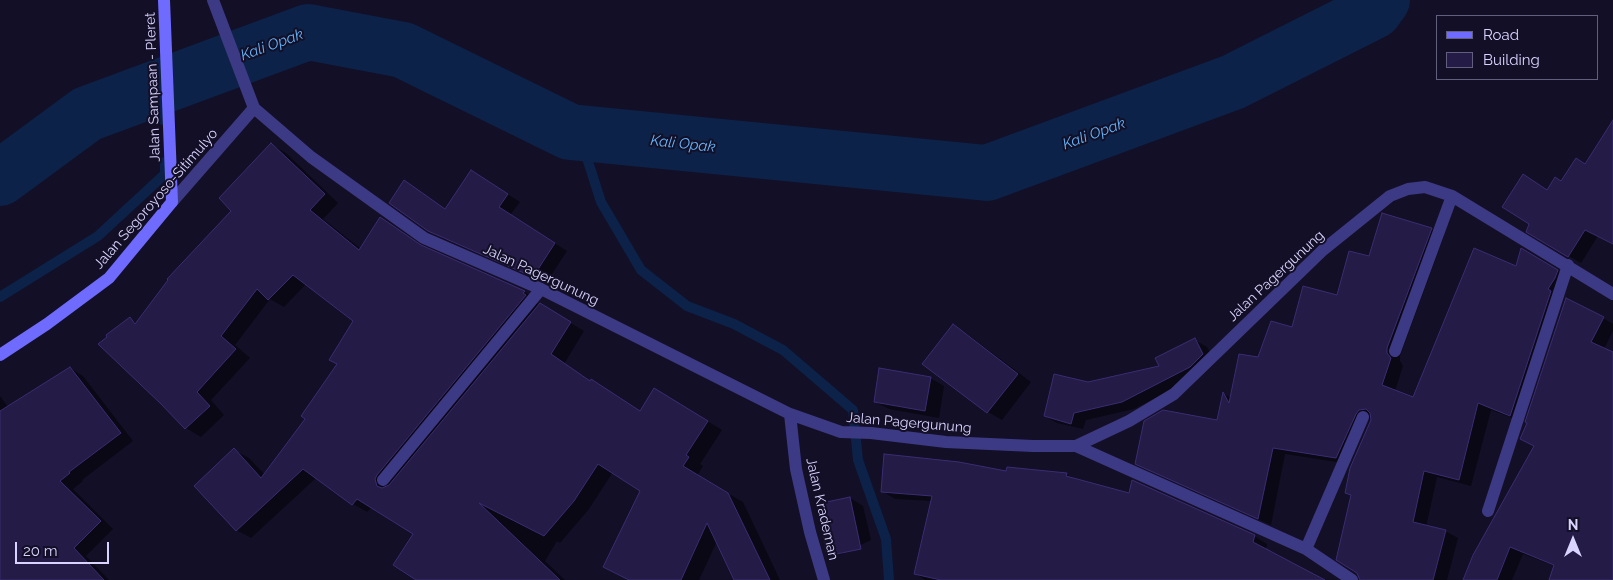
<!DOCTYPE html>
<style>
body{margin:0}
#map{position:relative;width:1613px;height:580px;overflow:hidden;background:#130f26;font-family:Raleway,sans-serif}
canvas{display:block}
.legend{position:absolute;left:1436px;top:15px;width:162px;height:65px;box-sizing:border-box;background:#130f26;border:1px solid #625e7d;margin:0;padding:6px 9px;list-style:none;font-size:15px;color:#d9d4ff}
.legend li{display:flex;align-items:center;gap:10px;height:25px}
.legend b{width:25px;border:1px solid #625e7d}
.north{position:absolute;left:1548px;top:515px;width:50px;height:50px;-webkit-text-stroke:4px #130f26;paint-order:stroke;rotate:0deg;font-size:14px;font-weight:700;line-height:20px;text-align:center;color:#d9d4ff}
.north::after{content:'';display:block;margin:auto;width:18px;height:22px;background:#d9d4ff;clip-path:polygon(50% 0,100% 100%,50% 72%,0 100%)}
.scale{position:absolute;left:15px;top:542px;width:94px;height:22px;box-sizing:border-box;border:2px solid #d9d4ff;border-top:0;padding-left:6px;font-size:15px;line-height:18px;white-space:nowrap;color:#d9d4ff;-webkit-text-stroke:4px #130f26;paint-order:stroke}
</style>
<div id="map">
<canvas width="1613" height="580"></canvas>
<ul class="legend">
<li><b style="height:6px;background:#6f6bff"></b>Road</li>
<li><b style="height:14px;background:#241b47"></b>Building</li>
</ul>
<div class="north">N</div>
<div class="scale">20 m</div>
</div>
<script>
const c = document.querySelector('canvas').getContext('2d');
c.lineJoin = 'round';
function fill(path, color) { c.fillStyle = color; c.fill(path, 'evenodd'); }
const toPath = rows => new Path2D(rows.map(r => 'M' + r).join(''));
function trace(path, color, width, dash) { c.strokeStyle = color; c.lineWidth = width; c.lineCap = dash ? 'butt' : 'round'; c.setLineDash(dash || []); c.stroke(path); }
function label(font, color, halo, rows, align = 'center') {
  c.font = font + ' Raleway,sans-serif'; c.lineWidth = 4; c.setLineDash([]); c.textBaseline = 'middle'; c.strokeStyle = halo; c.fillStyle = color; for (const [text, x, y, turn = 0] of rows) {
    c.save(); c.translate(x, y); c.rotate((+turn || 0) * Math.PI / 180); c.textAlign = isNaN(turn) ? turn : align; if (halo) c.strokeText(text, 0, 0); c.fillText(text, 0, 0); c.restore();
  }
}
const shadow = toPath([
 [1613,132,1613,244,1598,236,1581,263,1569,256,1548,191,1586,165],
 [272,145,286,153,338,203,323,219,361,249,381,218,427,250,524,292,538,300,537,303,539,304,584,331,564,364,591,382,641,412,669,398,722,430,700,464,703,466,697,476,743,502,780,580,736,580,717,541,699,580,645,580,642,491,613,472,589,509,560,543,557,541,545,561,565,580,418,580,415,534,372,507,367,512,353,504,317,477,251,538,236,530,234,450,249,458,265,475,307,418,339,364,355,320,306,284,284,307,270,299,235,345,250,358,211,400,224,415,201,437,186,428,162,403,130,319,137,323,233,211],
 [484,179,520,202,510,215,567,251,546,283,442,238,429,230,405,182,446,209],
 [1431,229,1444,236,1400,356,1400,361,1403,366,1395,391,1414,398,1517,267,1522,250,1570,278,1523,422,1491,410,1471,486,1437,477,1426,527,1445,531,1458,538,1447,580,1361,580,1352,496,1346,493,1373,418,1368,420,1349,464,1285,454,1271,525,1149,470,1218,421,1224,394,1231,398,1259,359,1293,329,1338,297,1369,258],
 [1603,318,1613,324,1613,331,1604,349,1613,353,1613,580,1551,580,1555,566,1523,554,1512,580,1464,580],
 [953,326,967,334,1031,382,1002,420,988,412,924,364],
 [1195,340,1207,347,1215,362,1200,375,1134,409,1086,420,1083,429,1057,423,1045,416,1088,383,1161,367],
 [70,368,83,376,133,441,82,480,83,481,73,489,113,529,86,556,109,580,0,580,0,396,8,407],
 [930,378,944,386,939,418,889,409,875,402],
 [1007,472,1066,474,1077,480,1254,536,1267,544,1264,562,1264,580,925,580,916,574,932,501,895,499,882,491],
 [850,498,863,506,871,540,840,555,827,547]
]);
const stream = toPath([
 [161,86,163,120],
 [579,133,601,202,641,270,687,306,734,324,783,350,853,410,858,460,886,539,889,580],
 [0,297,98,236,165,174,165,162]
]);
const river = toPath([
 [0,178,87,114,308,32,403,50,570,132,987,173,1233,82,1374,11,1382,0]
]);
const building = toPath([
 [1613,120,1613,244,1585,230,1568,257,1526,232,1529,224,1502,207,1523,174,1547,190,1555,177,1561,181,1576,158,1585,164,1613,120],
 [271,143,325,194,310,210,359,250,380,217,421,245,525,291,523,293,526,295,377,475,375,479,377,486,382,488,389,485,540,303,571,322,551,354,590,381,591,379,640,411,654,388,708,421,686,455,689,457,683,466,728,493,770,580,734,580,707,523,681,580,629,580,603,567,640,491,598,464,574,501,544,536,479,503,560,580,416,580,393,565,413,534,357,499,352,505,303,469,236,531,194,486,234,448,261,478,305,419,301,416,337,364,329,360,353,321,293,275,268,300,257,289,221,336,236,349,197,392,210,406,185,429,161,404,98,344,107,337,106,335,130,317,135,324,168,280,167,279,231,211,219,198,271,143],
 [471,170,508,194,499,207,555,243,533,277,428,231,389,203,404,180,445,209,471,170],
 [1382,213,1432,228,1387,348,1387,353,1391,358,1382,385,1413,397,1474,248,1516,266,1521,248,1558,270,1555,278,1548,289,1551,291,1510,416,1478,403,1459,480,1424,471,1413,522,1446,530,1433,580,1360,580,1357,573,1336,560,1351,495,1345,493,1350,468,1371,420,1370,413,1366,409,1359,410,1356,414,1336,458,1273,448,1258,519,1135,464,1144,421,1163,410,1217,420,1223,392,1229,403,1239,354,1258,357,1271,321,1292,327,1303,286,1337,295,1349,251,1369,256,1382,213],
 [1566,298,1604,317,1591,342,1613,352,1613,580,1549,580,1554,565,1510,547,1497,580,1463,580,1473,555,1534,446,1520,439,1527,423,1525,422,1566,298],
 [953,324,1018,374,987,413,922,364,953,324],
 [1195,338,1203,354,1190,367,1122,402,1074,413,1071,424,1044,416,1054,374,1088,382,1159,366,1155,358,1195,338],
 [70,367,121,433,69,472,70,473,60,481,101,521,74,548,104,580,0,580,0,411,70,367],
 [879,368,931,377,925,411,874,402,879,368],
 [884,454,959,462,1006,471,1007,467,1067,473,1066,476,1129,493,1132,480,1255,535,1253,542,1325,580,941,580,914,574,932,496,881,492,884,454],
 [850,497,861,549,827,556,817,504,850,497]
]);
const street = toPath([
 [213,0,254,108,311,157,424,238,541,289,790,414,841,432,871,433,946,442,1033,446,1076,446,1129,421,1174,394,1323,250,1390,196,1408,189,1425,187,1452,196,1613,294],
 [172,202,254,108],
 [1395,351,1452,196],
 [790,414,796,469,810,532,824,580],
 [1076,446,1306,549,1352,580],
 [383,480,541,289],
 [1488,511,1568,265],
 [1306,549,1363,417]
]);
const secondary = toPath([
 [0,355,47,324,109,278,172,202,164,0]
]);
const streetNames = [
 ["Jalan Sampaan - Pleret",153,87,-92],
 ["Jalan Segoroyoso-Sitimulyo",156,199,-49],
 ["Jalan Pagergunung",541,275,25],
 ["Jalan Pagergunung",1276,276,-43],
 ["Jalan Pagergunung",909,423,5],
 ["Jalan Krademan",822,509,77]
];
const waterNames = [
 ["Kali Opak",272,45,-20],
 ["Kali Opak",1094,134,-20],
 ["Kali Opak",683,144,6]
];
fill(shadow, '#0007');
trace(stream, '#0c2248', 10);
trace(river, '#0c2248', 56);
fill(building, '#241b47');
trace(building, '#3b2d73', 1);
trace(street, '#3d3a85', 12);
trace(secondary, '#6f6bff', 12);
label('14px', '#d9d4ff', '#130f26', streetNames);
label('italic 15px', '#62b6ff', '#130f26', waterNames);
</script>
